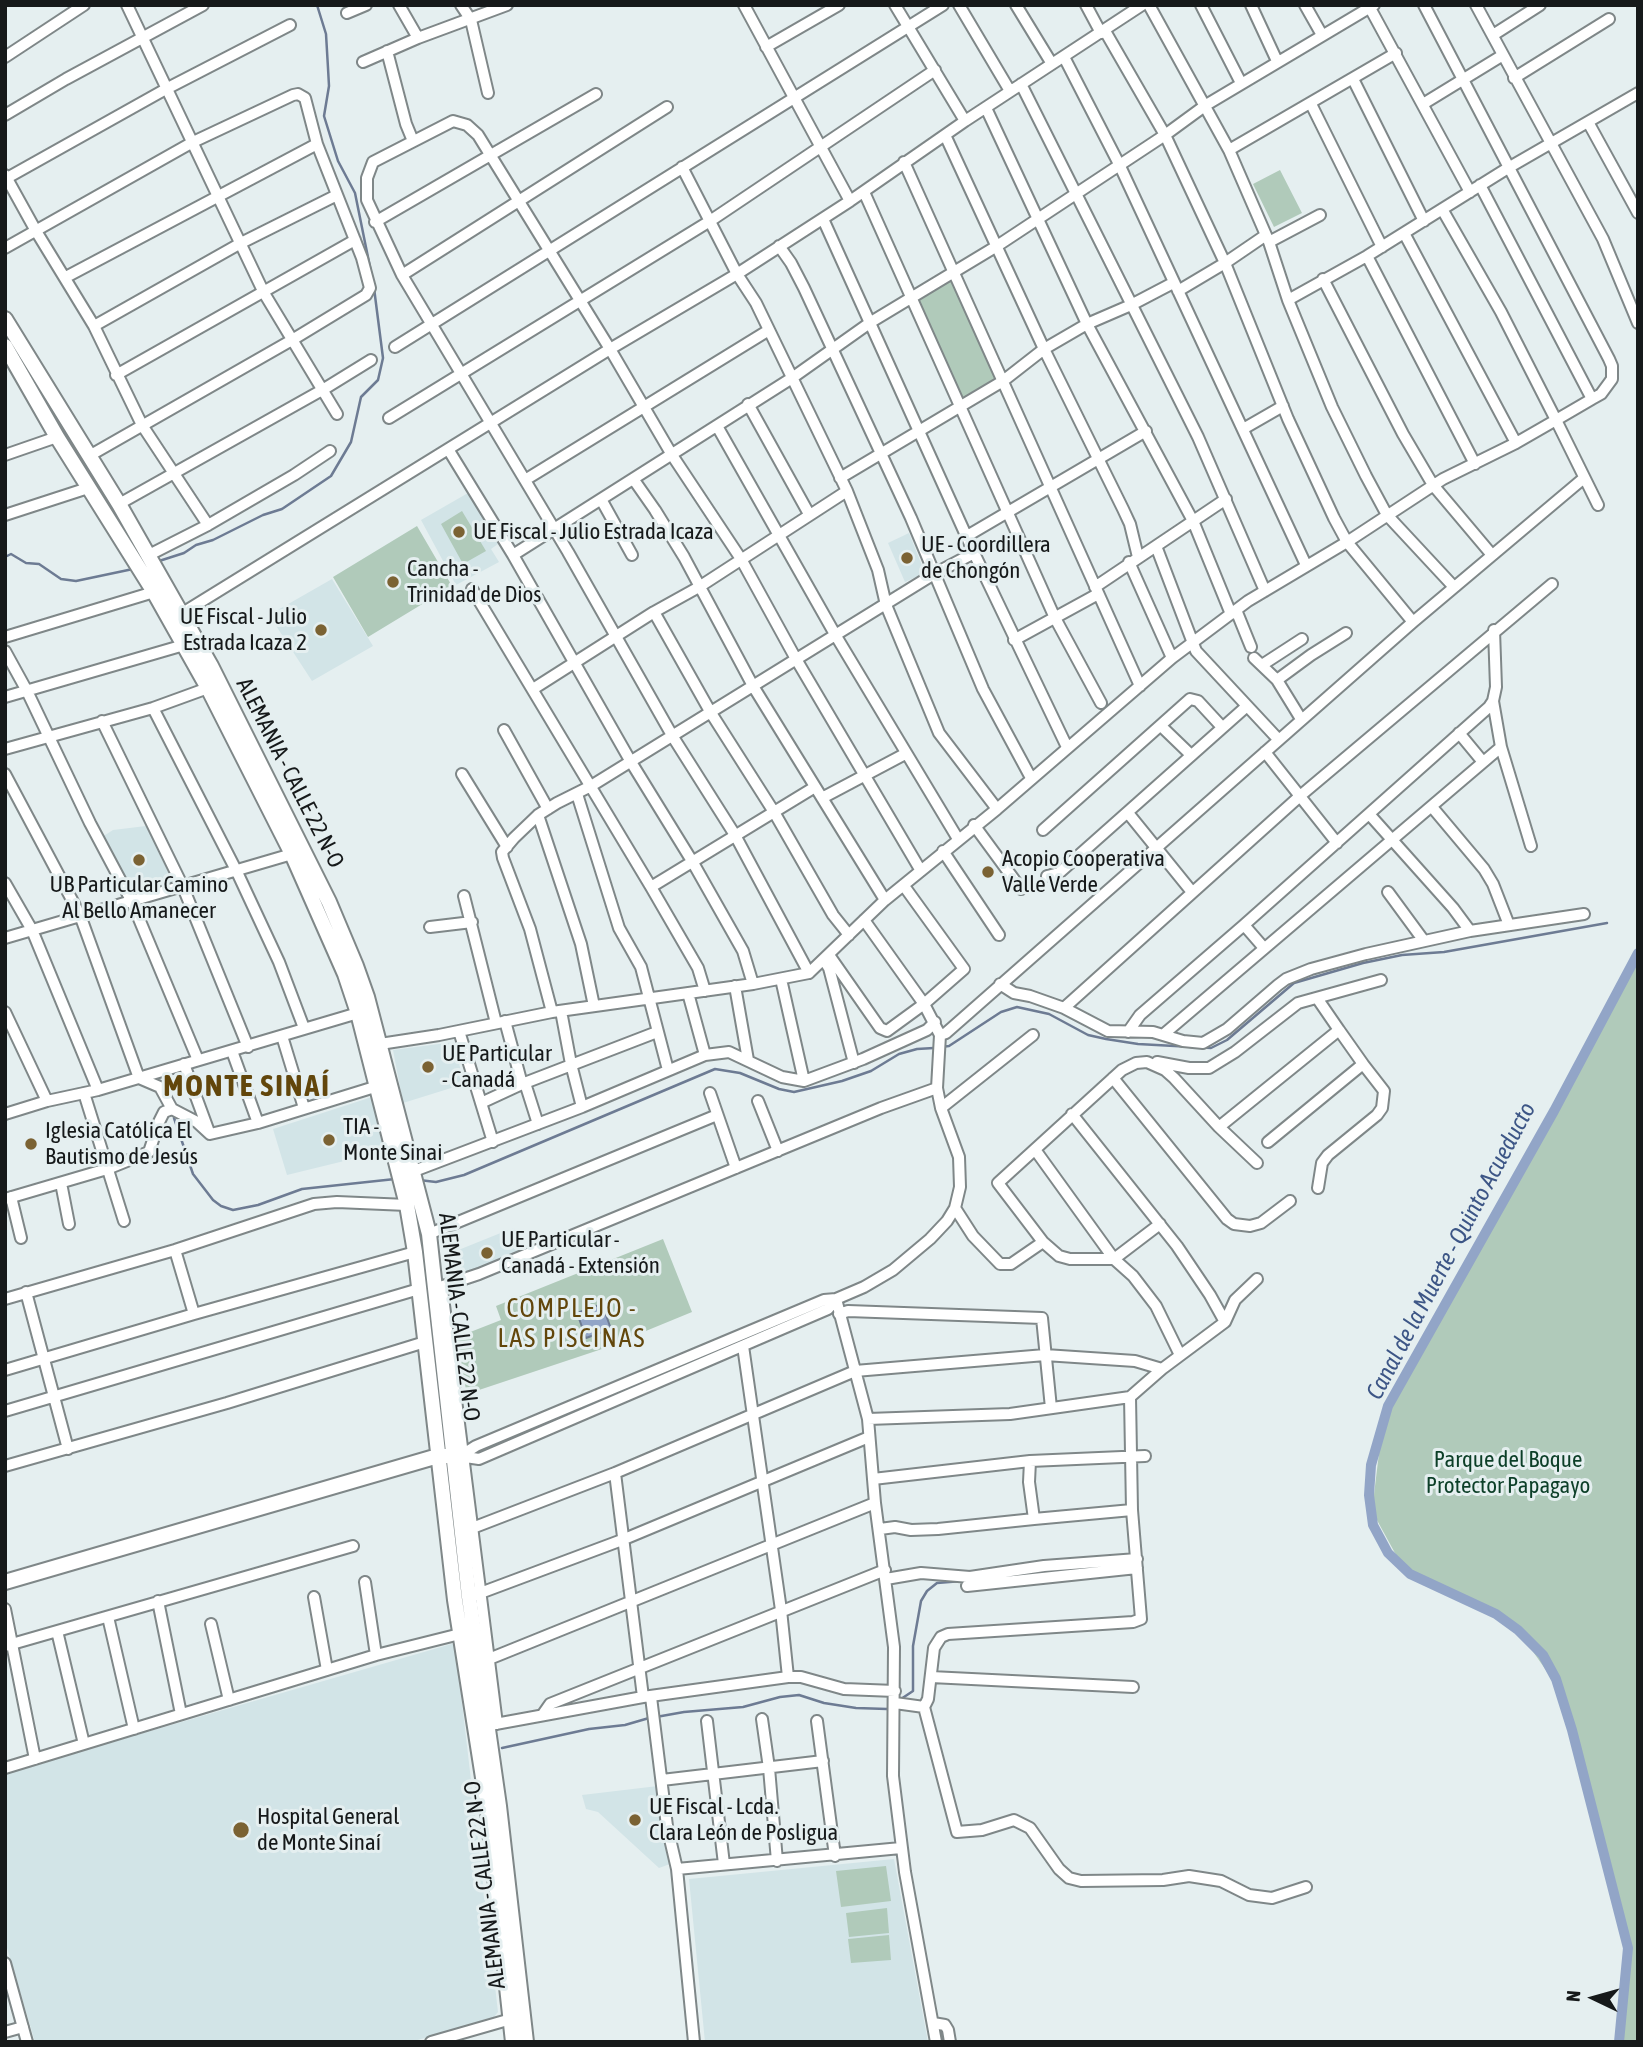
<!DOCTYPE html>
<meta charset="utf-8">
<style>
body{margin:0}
#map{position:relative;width:1643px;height:2047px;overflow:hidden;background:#e5eff0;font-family:"Asap Condensed",sans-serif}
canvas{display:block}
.frame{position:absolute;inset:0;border:7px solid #16191a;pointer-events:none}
.north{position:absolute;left:1559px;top:1963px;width:70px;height:70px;-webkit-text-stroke:5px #e5eff0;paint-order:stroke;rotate:275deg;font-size:19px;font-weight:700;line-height:28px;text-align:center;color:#16191a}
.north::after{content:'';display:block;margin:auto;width:24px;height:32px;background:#16191a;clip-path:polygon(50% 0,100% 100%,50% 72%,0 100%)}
</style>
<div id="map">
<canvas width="1643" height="2047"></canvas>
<div class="frame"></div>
<div class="north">N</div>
</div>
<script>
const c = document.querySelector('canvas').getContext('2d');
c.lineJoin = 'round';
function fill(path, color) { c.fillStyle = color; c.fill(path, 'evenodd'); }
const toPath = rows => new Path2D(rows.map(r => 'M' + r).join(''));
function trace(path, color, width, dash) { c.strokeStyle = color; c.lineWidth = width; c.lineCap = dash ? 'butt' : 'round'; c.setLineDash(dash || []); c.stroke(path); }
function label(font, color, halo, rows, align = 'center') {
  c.font = font + ' "Asap Condensed",sans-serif'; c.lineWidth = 6; c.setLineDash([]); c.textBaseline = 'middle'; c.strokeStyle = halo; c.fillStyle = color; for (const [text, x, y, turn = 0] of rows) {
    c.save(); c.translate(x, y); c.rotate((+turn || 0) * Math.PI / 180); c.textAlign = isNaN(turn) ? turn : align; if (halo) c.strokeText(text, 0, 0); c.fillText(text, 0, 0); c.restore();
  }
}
const built = toPath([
 [468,493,498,544,491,549,499,562,456,585,421,520],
 [909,533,925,573,905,582,888,543],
 [332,579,373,646,312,681,269,615],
 [146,826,174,884,133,896,102,837,113,830],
 [454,1042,464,1084,403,1103,393,1050],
 [372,1097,385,1151,287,1175,273,1129],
 [513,1228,522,1252,458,1278,451,1253],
 [455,1643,498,2012,494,2017,411,2042,35,2042,5,1941,5,1773],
 [658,1786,670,1864,659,1868,598,1812,586,1809,582,1795],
 [894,1859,928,2042,705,2042,689,1879]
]);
const green = toPath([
 [1280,170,1302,213,1274,227,1253,184],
 [953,278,1000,379,963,401,917,300],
 [462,511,486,551,463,564,441,524],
 [417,526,452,586,368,637,333,577],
 [1638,953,1638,2042,1619,2042,1628,1948,1559,1689,1518,1630,1401,1564,1372,1511,1383,1420,1563,1095],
 [663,1239,692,1312,602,1349,467,1394,455,1338,501,1320,496,1306],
 [886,1866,891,1901,841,1907,836,1871],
 [887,1908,889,1933,849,1937,846,1913],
 [889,1935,891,1960,851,1963,848,1939]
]);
const water = toPath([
 [602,1304,611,1329,586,1338,577,1313,602,1304]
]);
const stream = toPath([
 [317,5,326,34,328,68,329,86,324,116,338,161,355,193,373,282],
 [5,557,11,554,26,563,39,564,61,579,76,581,133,569],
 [156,562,184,553,196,545,213,540,263,515,282,509,331,476,351,442,361,397,378,380,383,358,374,288],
 [941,1047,949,1046,1001,1012,1017,1007,1049,1014,1088,1035,1106,1039,1138,1044,1211,1048,1227,1040,1294,983,1363,963,1402,955,1444,952,1607,923],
 [174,1118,193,1174,213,1200,221,1206,233,1210,258,1205,302,1189,395,1179],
 [419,1180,436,1182,464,1175,715,1069,740,1073,779,1089,794,1092,842,1081,871,1071,899,1054,917,1049,934,1048],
 [901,1699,913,1691,913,1646,921,1601,927,1591,937,1583,962,1581],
 [656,1717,684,1712,743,1707,780,1697,799,1695,824,1703,856,1708,887,1709,890,1707],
 [502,1748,589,1729,625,1725,649,1718]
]);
const canal = toPath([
 [1619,2042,1628,1948,1572,1730,1556,1679,1543,1655,1518,1630,1496,1614,1410,1574,1388,1553,1373,1525,1369,1495,1371,1465,1388,1406,1554,1111,1638,953]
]);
const street = toPath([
 [127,5,264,293,337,414],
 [399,5,418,38],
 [461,5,471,20,488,93],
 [744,5,850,201],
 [895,5,965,121],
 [959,5,1010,91],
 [1016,5,1052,64],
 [1086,5,1101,33],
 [1149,5,1229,150,1269,242,1288,300,1332,407,1366,476,1387,515,1454,587],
 [1201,5,1241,83],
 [1251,5,1277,61],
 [1305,5,1322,35],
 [1424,5,1609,359,1612,366,1612,379,1601,394,1592,399],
 [1476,5,1603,239,1638,323],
 [1370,8,1470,192],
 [347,13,366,5],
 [1105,31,1165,135,1225,263,1288,419,1334,518,1347,542,1413,622],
 [1493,35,1540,5],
 [766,47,839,5],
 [387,51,406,124,413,141],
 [5,57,84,5],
 [1064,57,1119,164,1306,565],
 [363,62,418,38,507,5],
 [1514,78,1609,19],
 [1353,79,1424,221],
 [1021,84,1198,437,1265,591],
 [1311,104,1382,247],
 [1423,104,1503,55],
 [986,108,1087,324,1193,521,1231,614],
 [5,115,66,79,203,5],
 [1588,122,1638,213],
 [945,135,1044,349,1123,509,1130,524,1138,557],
 [1229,150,1396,53],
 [904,162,1140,686],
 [682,167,737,274,756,303,847,491,878,570,886,605,939,733,997,809],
 [5,175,36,231,94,326,142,425,208,525],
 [7,178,166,89,290,25],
 [864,192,1055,618,1101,703],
 [1442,209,1501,312,1556,420,1592,399,1480,185],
 [823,219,974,553,1067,747],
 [375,222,596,94],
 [1404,233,1516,443,1556,420,1598,505],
 [1269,242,1320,215],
 [779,246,791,263,804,288,911,518,983,689,1031,778],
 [5,248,193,142,293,95,298,94,305,98,317,144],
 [1367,256,1475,464],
 [402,275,667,107],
 [66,277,317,144,362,258,370,288,366,295,292,340,89,456],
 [1323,279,1403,434,1433,485,1492,555],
 [1178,291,1225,263,1266,235],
 [1288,300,1367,256,1508,168,1638,93],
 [94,326,241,243,337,195],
 [395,347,943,5],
 [116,375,355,240],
 [748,404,809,514],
 [389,418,710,221,935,70],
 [717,426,836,636,958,839],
 [1243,429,1283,406],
 [448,449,513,555,631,762,692,861,743,951,753,984],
 [5,455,57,437],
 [840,478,1003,381,1044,349,1087,324,1131,305,1173,283],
 [525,480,769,330],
 [634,480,655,510,684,557,753,686,885,900],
 [602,501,632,555],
 [119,504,324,389,371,360],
 [5,515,88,488],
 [967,536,1146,431],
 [1156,546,1196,651,1278,739],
 [149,555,208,525,294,475,330,451],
 [513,555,792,378,871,322,997,246,1165,135,1206,105,1374,5],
 [1129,562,1172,658],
 [1095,587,1226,499],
 [472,589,651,887,698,968,705,991],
 [1236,610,1251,647],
 [654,612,711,713,774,812,833,915,849,935],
 [181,614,610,349,737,274,850,201,965,121,1142,5],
 [5,637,154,592],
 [1014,640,1098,594],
 [5,651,27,691,90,823,132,902,198,1060],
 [1254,658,1277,680,1301,719],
 [1262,665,1302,639],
 [1277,680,1311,655,1346,633],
 [533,689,654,612,699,587,847,491],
 [5,697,184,645],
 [153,708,237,872,279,962,304,1028],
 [102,721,183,887,248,1047],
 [1161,726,1191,755],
 [504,730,548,809],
 [1459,733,1483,762],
 [1501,747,1531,846],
 [5,749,153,708,208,688],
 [1265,752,1337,843],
 [5,774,80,915,139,1078,160,1087,172,1109],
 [462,774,507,847],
 [577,794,619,928,641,967,668,1070],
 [822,798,905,754],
 [1432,807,1484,869,1493,884,1509,925],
 [1128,813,1192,892],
 [1369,814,1453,908,1470,931],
 [538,815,581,944,594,1006],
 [974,825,1021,889],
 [1043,830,1190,699,1198,701,1222,727],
 [943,851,999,935],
 [1047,876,1059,873,1247,706],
 [5,883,32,930,98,1090],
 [651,887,815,787],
 [1388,892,1424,941],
 [464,896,496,1023],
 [864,920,924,1004,940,1035,937,1088,941,1108,959,1157,960,1187,955,1208,973,1236,1000,1264,1011,1264,1043,1242],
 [1244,925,1264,948],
 [430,927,472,922],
 [5,938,292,854],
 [829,955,880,1028,887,1031,924,1004,964,969,904,886],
 [824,960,829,968,854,1063],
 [809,973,735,835,673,737,568,552,402,275,367,200,367,178,373,162,453,121,467,125,478,135,610,349,672,455,741,559,796,659,921,871],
 [781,979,804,1081],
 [1000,984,1014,993,1030,996,1064,1008,1108,1031,1153,1032,1183,1041,1203,1043,1227,1029,1278,985,1286,979,1311,969,1366,954,1470,931,1584,914],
 [735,986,748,1060],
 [688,993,705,1055],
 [1317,998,1339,1030],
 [1064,1008,1300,796,1552,584],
 [561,1011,571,1064,582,1107],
 [5,1012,47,1101],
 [552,1012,530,929,503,858,502,852,514,838,538,815,557,803,591,786,934,574,974,553],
 [505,1021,522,1084,657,1032],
 [459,1031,493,1142],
 [1128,1032,1140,1015,1244,925,1489,707,1493,701,1496,687,1494,630],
 [1164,1034,1501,747,1493,701],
 [940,1035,946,1033,1413,622,1584,478],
 [282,1036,304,1108],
 [380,1044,439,1035,552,1012,753,984,809,973,885,900,997,809,1172,658,1248,601,1347,542,1443,479,1516,443],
 [232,1051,258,1123],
 [1157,1062,1189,1068,1209,1068,1235,1052,1298,1003,1381,980],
 [184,1064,209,1132],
 [1113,1078,1227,1219,1234,1224,1250,1226,1261,1223,1290,1201],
 [525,1083,538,1124],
 [84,1093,124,1221],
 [710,1093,736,1168],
 [758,1101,778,1151],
 [481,1103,522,1084],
 [941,1108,1033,1035],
 [5,1114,47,1101,98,1090,358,1013],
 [1072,1114,1177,1246,1210,1295,1225,1322],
 [1219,1127,1339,1030,1363,1064,1268,1142],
 [1036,1151,1114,1259,1133,1276,1156,1306,1180,1355],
 [414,1171,582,1107,705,1055,729,1052,782,1077,804,1081,863,1059,927,1030,935,1022],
 [61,1183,69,1224],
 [1318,1188,1322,1163,1328,1155,1377,1115,1382,1108,1384,1091,1363,1064],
 [11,1197,21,1238],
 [5,1199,107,1169,149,1152,159,1122,164,1112,172,1109,197,1122,210,1134,258,1123,378,1086],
 [1160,1224,1114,1259,1070,1259,1059,1256,1043,1242,998,1183,1122,1070,1136,1063,1147,1062,1165,1070,1174,1078,1219,1127,1257,1163],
 [429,1234,717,1115],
 [175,1250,194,1314],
 [434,1289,479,1274,881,1108,937,1088],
 [442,1289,497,1724],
 [26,1292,68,1449],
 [5,1299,175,1250,314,1204,337,1202,407,1205],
 [836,1299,868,1419,875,1503,894,1647,893,1776,905,1872,936,2042],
 [839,1314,848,1311,1042,1318,1051,1408],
 [743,1346,781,1610,788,1677],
 [5,1370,194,1314,415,1252],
 [5,1411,419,1289],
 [868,1419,1010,1414,1130,1397,1162,1369,1225,1322,1235,1300,1257,1279],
 [462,1455,476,1446,824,1300,836,1299,864,1287,893,1270,930,1239,947,1221,955,1208],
 [459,1456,479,1459,828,1309,836,1299],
 [1030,1461,1029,1482,1034,1519,1132,1510],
 [5,1466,227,1403,425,1342],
 [615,1473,643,1697],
 [873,1479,1030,1461,1145,1456],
 [880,1529,895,1527,911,1530,938,1529,1034,1519],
 [462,1532,615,1473,855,1371,1045,1355,1135,1361,1162,1369],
 [886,1579,921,1573,970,1577,1044,1566,1137,1559],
 [365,1582,376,1655],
 [967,1586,1137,1568],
 [475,1595,622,1540,869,1437],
 [314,1597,327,1670],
 [158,1601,181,1714],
 [5,1609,35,1759],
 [108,1617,134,1729],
 [211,1624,229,1700],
 [57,1631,84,1744],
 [5,1646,353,1546],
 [484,1661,875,1503],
 [931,1677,1133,1687],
 [651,1697,667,1826,677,1869,694,2042],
 [895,1703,924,1707,928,1699,934,1648,941,1637,948,1634,1133,1622,1141,1619,1132,1510,1130,1397],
 [924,1707,957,1832,982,1830,1014,1820,1030,1828,1059,1869,1069,1878,1081,1881,1163,1880,1189,1876,1221,1881,1249,1895,1272,1898,1306,1887],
 [543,1714,550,1704,885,1570],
 [762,1719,769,1768,777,1861],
 [707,1721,724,1864],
 [817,1721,835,1856],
 [490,1725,643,1697,788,1677,801,1677,844,1689,895,1691],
 [5,1768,376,1655,460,1634],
 [662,1780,823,1761],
 [677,1869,901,1848],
 [5,1963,27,2042],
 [933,2023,945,2025,948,2030,950,2042],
 [5,2032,23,2027],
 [431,2042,511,2019]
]);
const secondary = toPath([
 [5,319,119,504,211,666,329,902,356,966,367,997,429,1234,469,1597,499,1806,526,2042],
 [5,346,57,437,154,592,208,688,292,854,345,974,358,1013,407,1205,415,1252,455,1600,487,1803,513,2042],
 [5,1582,438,1456,448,1456]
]);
const markers = [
 [459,532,7,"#7b6233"],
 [907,558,7,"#7b6233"],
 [393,582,7,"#7b6233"],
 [321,630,7,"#7b6233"],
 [139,860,7,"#7b6233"],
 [988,872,7,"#7b6233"],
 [428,1067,7,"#7b6233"],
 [329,1140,7,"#7b6233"],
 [31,1144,7,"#7b6233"],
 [487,1253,7,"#7b6233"],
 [635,1820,7,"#7b6233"],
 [241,1830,9,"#7b6233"]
];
const poiNames = [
 ["UE Fiscal - Julio Estrada Icaza",473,532],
 ["UE - Coordillera",921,545],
 ["de Chongón",921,571],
 ["Cancha -",407,569],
 ["Trinidad de Dios",407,595],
 ["UE Fiscal - Julio",307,617,"right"],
 ["Estrada Icaza 2",307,643,"right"],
 ["Acopio Cooperativa",1002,859],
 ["Valle Verde",1002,885],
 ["UB Particular Camino",139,885,"center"],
 ["Al Bello Amanecer",139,911,"center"],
 ["UE Particular",442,1054],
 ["- Canadá",442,1080],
 ["TIA -",343,1127],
 ["Monte Sinai",343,1153],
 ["Iglesia Católica El",45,1131],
 ["Bautismo de Jesús",45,1157],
 ["UE Particular -",501,1240],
 ["Canadá - Extensión",501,1266],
 ["UE Fiscal - Lcda.",649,1807],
 ["Clara León de Posligua",649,1833],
 ["Hospital General",257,1817],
 ["de Monte Sinaí",257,1843]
];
const streetNames = [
 ["ALEMANIA - CALLE 22 N-O",290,773,63],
 ["ALEMANIA - CALLE 22 N-O",459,1317,83],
 ["ALEMANIA - CALLE 22 N-O",485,1885,-97]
];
const parkNames = [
 ["Parque del Boque",1508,1460],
 ["Protector Papagayo",1508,1486]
];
const waterNames = [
 ["Canal de la Muerte - Quinto Acueducto",1451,1251,-62]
];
const quarterNames = [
 ["COMPLEJO -",572,1309],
 ["LAS PISCINAS",572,1339]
];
const districtNames = [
 ["MONTE SINAÍ",247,1087]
];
fill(built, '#d2e4e7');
fill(green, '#b0caba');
fill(water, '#92a5c7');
trace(water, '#6d7b93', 2);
trace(stream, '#6d7b93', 2.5);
trace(canal, '#92a5c7', 10);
trace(street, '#7f8788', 14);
trace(secondary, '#7f8788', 18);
trace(street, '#fff', 10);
trace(secondary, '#fff', 14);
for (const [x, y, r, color] of markers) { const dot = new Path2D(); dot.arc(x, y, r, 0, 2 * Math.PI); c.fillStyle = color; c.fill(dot); trace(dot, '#e5eff0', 2.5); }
label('23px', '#16191a', '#e5eff0', poiNames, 'left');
label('23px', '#16191a', '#e5eff0', streetNames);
label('23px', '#0c3f28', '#e5eff0', parkNames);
label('italic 24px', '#3d5686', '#e5eff0', waterNames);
c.letterSpacing = '2px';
label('26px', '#62460b', '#e5eff0', quarterNames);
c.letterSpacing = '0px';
c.letterSpacing = '2px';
label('bold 30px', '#62460b', '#e5eff0', districtNames);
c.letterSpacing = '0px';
</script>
